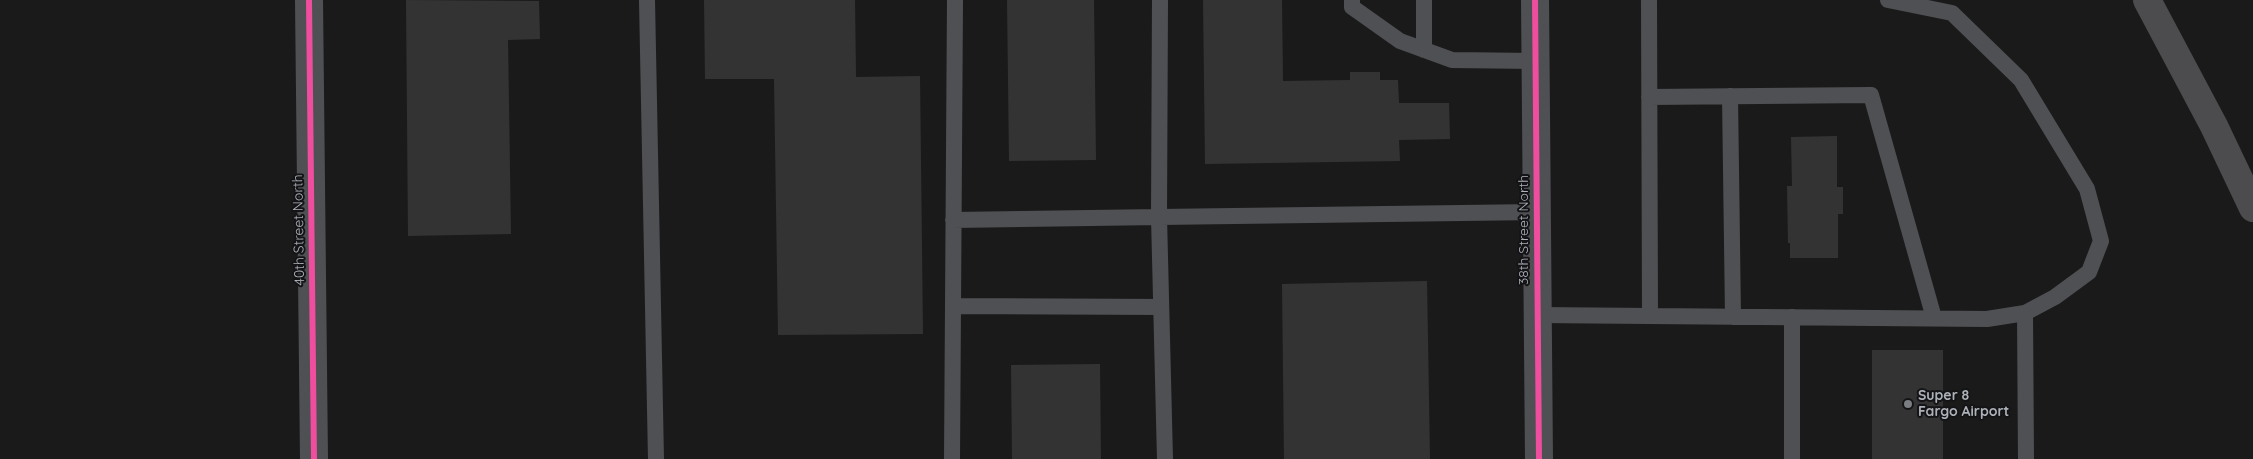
<!DOCTYPE html>
<style>
body{margin:0}
canvas{display:block;background:#1a1a1a}
</style>
<canvas width="2253" height="459"></canvas>
<script>
const c = document.querySelector('canvas').getContext('2d');
c.lineJoin = 'round';
function fill(path, color) { c.fillStyle = color; c.fill(path, 'evenodd'); }
const toPath = rows => new Path2D(rows.map(r => 'M' + r).join(''));
function trace(path, color, width, dash) { c.strokeStyle = color; c.lineWidth = width; c.lineCap = dash ? 'butt' : 'round'; c.setLineDash(dash || []); c.stroke(path); }
function label(font, color, halo, rows, align = 'center') {
  c.font = font + ' Quicksand,sans-serif'; c.lineWidth = 4; c.setLineDash([]); c.textBaseline = 'middle'; c.strokeStyle = halo; c.fillStyle = color; for (const [text, x, y, turn = 0] of rows) {
    c.save(); c.translate(x, y); c.rotate((+turn || 0) * Math.PI / 180); c.textAlign = isNaN(turn) ? turn : align; if (halo) c.strokeText(text, 0, 0); c.fillText(text, 0, 0); c.restore();
  }
}
const building = toPath([
 [406,0,539,1,540,39,508,40,511,234,408,236],
 [704,0,855,0,856,77,920,76,923,334,778,335,774,79,705,79],
 [1007,0,1094,0,1096,160,1009,161],
 [1203,0,1282,0,1283,81,1350,80,1350,72,1380,72,1380,80,1398,80,1399,103,1449,103,1450,139,1399,140,1400,161,1205,164],
 [1837,136,1837,187,1843,187,1843,214,1838,214,1838,258,1790,258,1790,243,1788,243,1787,186,1792,186,1791,137],
 [1427,281,1430,459,1284,459,1282,284],
 [1872,350,1943,350,1943,459,1872,459],
 [1100,364,1101,459,1012,459,1011,365]
]);
const lane = toPath([
 [647,0,656,459],
 [1352,0,1352,7,1400,41,1452,60,1535,61],
 [1424,0,1424,50],
 [1649,0,1650,316],
 [1730,96,1733,317],
 [1649,97,1871,95,1934,318],
 [953,220,1159,217,1160,0],
 [953,306,1161,307],
 [2025,313,2026,459],
 [1537,315,1987,319,2025,313,2055,297,2089,272,2101,241,2087,189,2021,80,1952,13,1888,0],
 [1792,317,1792,459],
 [952,459,955,0],
 [1165,459,1159,217,1537,212]
]);
const street = toPath([
 [309,0,314,459],
 [1535,0,1539,459]
]);
const highway = toPath([
 [2147,0,2214,126,2253,208]
]);
const cycleway = toPath([
 [309,0,314,459],
 [1535,0,1539,459]
]);
const markers = [
 [1908,404,5,"#7a7d81"]
];
const streetNames = [
 ["40th Street North",299,230,-91],
 ["38th Street North",1524,230,-90]
];
const poiNames = [
 ["Super 8",1918,396],
 ["Fargo Airport",1918,412]
];
fill(building, '#333334');
trace(lane, '#4f5053', 16);
trace(street, '#4f5053', 28);
trace(highway, '#4c4c4f', 28);
trace(cycleway, '#ef4d9e', 6);
for (const [x, y, r, color] of markers) { const dot = new Path2D(); dot.arc(x, y, r, 0, 2 * Math.PI); c.fillStyle = color; c.fill(dot); trace(dot, '#141416', 2); }
label('14px', '#adb2b9', '#141416', streetNames);
label('bold 14px', '#adb2b9', '#141416', poiNames, 'left');
</script>
